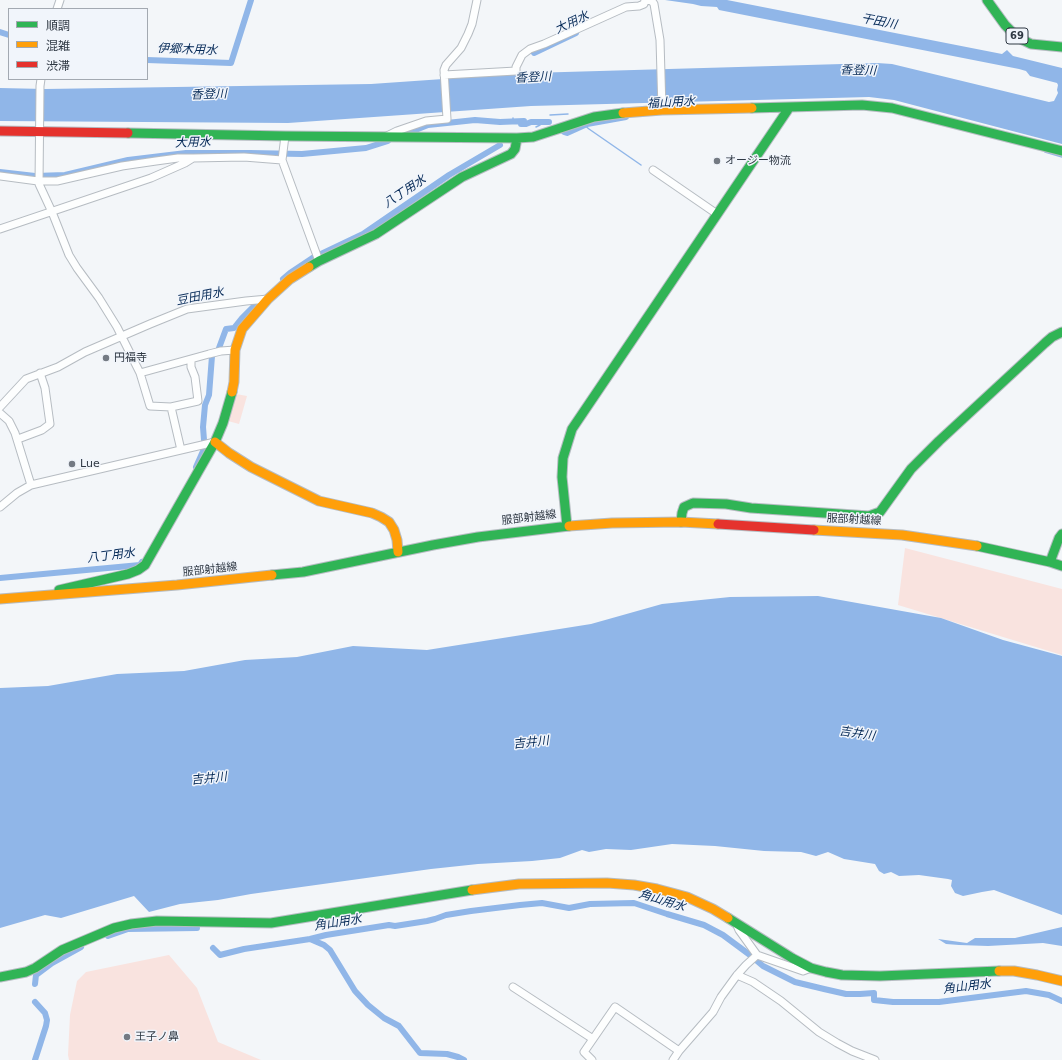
<!DOCTYPE html>
<meta charset="utf-8">
<style>
body{margin:0}
#map{position:relative;width:1062px;height:1060px;overflow:hidden;background:#f3f6f9;font-family:"DejaVu Sans","Noto Sans JP",sans-serif}
canvas{display:block}
.legend{position:absolute;left:8px;top:8px;width:140px;height:72px;box-sizing:border-box;background:#f1f5fb;border:1px solid #a3a9b1;margin:0;padding:5px 7px;list-style:none;font-size:12px;color:#2f3843}
.legend li{display:flex;align-items:center;gap:8px;height:20px}
.legend b{width:20px;border:1px solid #a3a9b1}
</style>
<div id="map">
<canvas width="1062" height="1060"></canvas>
<ul class="legend">
<li><b style="height:5px;background:#30b455"></b>順調</li>
<li><b style="height:5px;background:#ff9f0a"></b>混雑</li>
<li><b style="height:5px;background:#e5322d"></b>渋滞</li>
</ul>
</div>
<script>
const c = document.querySelector('canvas').getContext('2d');
c.lineJoin = 'round';
function fill(path, color) { c.fillStyle = color; c.fill(path, 'evenodd'); }
const toPath = rows => new Path2D(rows.map(r => 'M' + r).join(''));
function trace(path, color, width, dash) { c.strokeStyle = color; c.lineWidth = width; c.lineCap = dash ? 'butt' : 'round'; c.setLineDash(dash || []); c.stroke(path); }
function label(font, color, halo, rows, align = 'center') {
  c.font = font + ' "DejaVu Sans","Noto Sans JP",sans-serif'; c.lineWidth = 3; c.setLineDash([]); c.textBaseline = 'middle'; c.strokeStyle = halo; c.fillStyle = color; for (const [text, x, y, turn = 0] of rows) {
    c.save(); c.translate(x, y); c.rotate((+turn || 0) * Math.PI / 180); c.textAlign = isNaN(turn) ? turn : align; if (halo) c.strokeText(text, 0, 0); c.fillText(text, 0, 0); c.restore();
  }
}
const green = toPath([
 [236,394,247,396,239,424,228,421],
 [905,548,1062,589,1062,655,898,605],
 [169,955,197,988,218,1042,261,1060,69,1060,68,1055,70,1015,77,981,86,972]
]);
const water = toPath([
 [665,0,727,0,1002,54,1007,50,1013,56,1062,68,1062,144,894,100,869,97,531,106,288,123,0,121,0,88,45,89,371,84,530,73,877,63,892,64,1049,102,1054,101,1058,93,1057,90,1058,85,1057,83,1030,76,1026,71,1019,69,719,10,717,7,701,6,693,4],
 [818,596,941,618,1003,640,1062,656,1062,915,994,890,982,892,963,896,955,893,951,886,952,880,948,879,919,875,899,876,891,872,884,874,879,871,875,864,844,859,828,852,816,856,801,852,764,851,715,846,672,844,631,850,606,849,589,852,582,850,560,858,532,861,478,864,431,869,251,894,218,900,180,904,149,912,134,896,61,918,45,915,0,928,0,688,48,686,117,674,184,671,245,660,297,657,353,646,427,650,591,624,662,604,730,597],
 [1062,927,1062,946,1043,943,988,946,959,945,946,944,938,939,967,943,975,938,1015,938]
]);
const stream = toPath([
 [550,115,568,114],
 [513,118,513,121],
 [583,124,589,129,641,165],
 [536,127,540,125,540,124],
 [1045,152,1062,157]
]);
const canal = toPath([
 [0,32,9,35],
 [534,53,576,33],
 [147,60,231,63,251,0],
 [521,124,526,124,531,122,549,122],
 [564,132,567,133,587,124,626,117],
 [408,133,428,125,475,120,500,122,524,121],
 [0,172,35,176,65,175,128,160,186,153,250,153,302,154,366,148,388,141],
 [321,254,363,234,449,175,500,145],
 [283,279,290,273,314,257],
 [219,348,226,329,234,328,242,318,258,302],
 [204,440,203,427,205,405,209,395,212,356],
 [196,467,204,449],
 [0,578,140,565,142,562],
 [108,936,128,929,197,928],
 [310,939,324,945,330,950,355,991,368,1005,384,1018,399,1026,420,1053,447,1054,458,1057,464,1060],
 [213,948,220,955,244,949,310,939,326,935,389,925,395,926,427,921,435,919,446,915,471,911,520,905,542,903,569,908,590,904,634,903,667,914,704,925,723,935,750,955,763,966,795,982,824,989,846,994,860,994,874,993,874,1000,893,1002,939,1002,1026,991,1049,995,1062,1001],
 [35,984,36,975,52,963,81,947],
 [35,1002,45,1013,47,1020,46,1026,35,1060]
]);
const street = toPath([
 [646,0,652,1,654,4,660,40,662,110],
 [57,9,60,0],
 [444,75,516,71,516,67,522,55,530,49,544,44,626,7,639,6,644,4,645,0],
 [41,79,40,86,39,184,52,212,69,255,77,268,99,298,117,327,140,373,209,354,221,351,235,350],
 [285,136,282,160,319,261],
 [387,136,397,131,426,121,447,119,444,70,446,65,461,48,468,34,472,24,477,0],
 [653,170,717,214],
 [0,176,38,181,57,181,122,166,156,161,178,158,193,158],
 [0,229,151,178,185,163,193,158,244,157,282,160],
 [140,373,150,406,171,407,198,401,195,377,191,367,191,360],
 [0,407,26,379,58,367,85,352,150,324,187,309,246,301,268,299],
 [171,407,181,450],
 [0,413,9,421,15,433,31,485],
 [18,439,42,430,50,424,45,388,40,373],
 [0,507,17,493,31,485,215,442],
 [736,923,739,930,757,955,803,971,811,968],
 [737,975,753,982,781,1001,819,1032,837,1043,852,1051,875,1060],
 [513,987,593,1039],
 [592,1060,584,1052,615,1007,679,1051],
 [673,1060,679,1051,713,1012,721,997,737,975,746,965,757,955]
]);
const fast = toPath([
 [987,0,1005,25,1017,37,1031,44,1062,47],
 [752,108,862,105,892,108,1062,151],
 [128,133,285,136,517,138,533,137,594,117,623,113],
 [309,267,319,261,376,234,462,177,511,154,515,149,517,138],
 [681,522,682,513,684,507,693,503,726,504,751,508,869,516,880,512,911,469,939,441,1045,343,1052,337,1062,332],
 [567,526,562,477,563,458,572,429,789,108],
 [977,546,1050,562,1062,566],
 [1050,562,1059,538,1062,534],
 [272,575,303,572,433,545,478,537,569,526],
 [59,590,128,574,138,570,145,565,215,442,223,423,232,392],
 [728,918,792,958,811,968,826,972,842,975,880,976,999,971],
 [0,977,26,972,35,968,62,950,114,928,131,924,157,921,271,923,472,890]
]);
const slow = toPath([
 [623,113,662,110,752,108],
 [232,392,234,382,235,350,242,329,268,299,290,279,309,267],
 [215,442,229,453,251,467,319,501,372,513,381,517,389,522,394,530,397,540,398,552],
 [569,526,612,523,681,522,718,524],
 [814,530,902,535,977,546],
 [0,599,177,585,272,575],
 [472,890,519,884,607,883,634,885,657,889,687,897,713,909,728,918],
 [999,971,1014,971,1037,975,1062,981]
]);
const jam = toPath([
 [0,131,128,133],
 [718,524,814,530]
]);
const markers = [
 [717,161,4,"#747a83"],
 [106,358,4,"#747a83"],
 [72,464,4,"#747a83"],
 [127,1037,4,"#747a83"]
];
const shields = [
 [1017,36,22]
];
const shieldNames = [
 ["69",1017,36]
];
const poiNames = [
 ["オージー物流",725,161],
 ["円福寺",114,358],
 ["Lue",80,464],
 ["王子ノ鼻",135,1037]
];
const streetNames = [
 ["服部射越線",529,518,-7],
 ["服部射越線",854,520,3],
 ["服部射越線",210,570,-6]
];
const waterNames = [
 ["干田川",879,22,11],
 ["大用水",572,23,-25],
 ["伊郷木用水",187,50,2],
 ["香登川",858,71,2],
 ["香登川",533,78,-3],
 ["香登川",209,95,-2],
 ["福山用水",671,103,-3],
 ["大用水",193,143,-2],
 ["八丁用水",405,192,-34],
 ["豆田用水",200,297,-11],
 ["八丁用水",111,556,-7],
 ["吉井川",857,734,8],
 ["吉井川",531,743,-6],
 ["吉井川",209,779,-6],
 ["角山用水",662,901,17],
 ["角山用水",338,923,-9],
 ["角山用水",967,987,-7]
];
fill(green, '#f9e3df');
fill(water, '#90b6e8');
trace(stream, '#90b6e8', 1.5);
trace(canal, '#90b6e8', 6);
trace(street, '#b6bcc2', 9);
trace(fast, '#b6bcc2', 11);
trace(slow, '#b6bcc2', 11);
trace(jam, '#b6bcc2', 11);
trace(street, '#fdfefe', 7);
trace(fast, '#30b455', 9);
trace(slow, '#ff9f0a', 9);
trace(jam, '#e5322d', 9);
for (const [x, y, r, color] of markers) { const dot = new Path2D(); dot.arc(x, y, r, 0, 2 * Math.PI); c.fillStyle = color; c.fill(dot); trace(dot, '#f1f5fb', 1.5); }
for (const [x, y, w] of shields) { const box = new Path2D(); box.roundRect(x - w / 2, y - 8, w, 16, 3); c.fillStyle = '#f1f5fb'; c.fill(box); trace(box, '#2f3843', 1); }
label('bold 10px', '#2f3843', null, shieldNames);
label('11px', '#2f3843', '#f1f5fb', poiNames, 'left');
label('11px', '#2f3843', '#f1f5fb', streetNames);
label('italic 12px', '#062a57', '#f1f5fb', waterNames);
</script>
